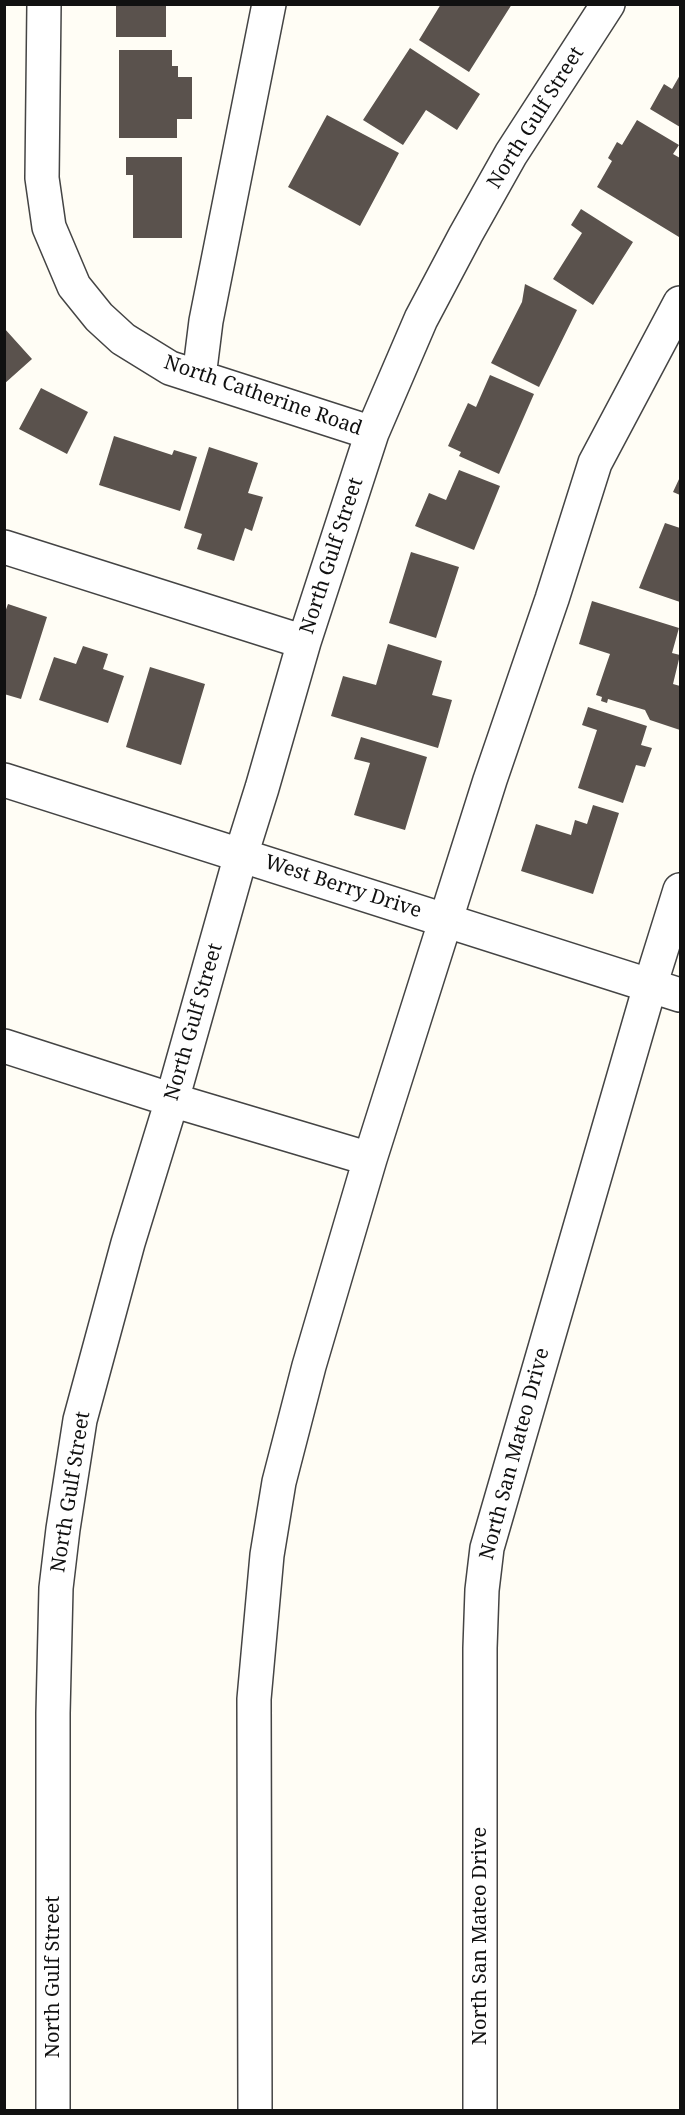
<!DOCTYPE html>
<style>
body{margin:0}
#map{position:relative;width:685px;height:2115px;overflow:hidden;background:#fffdf5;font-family:"Noto Serif",serif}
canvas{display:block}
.frame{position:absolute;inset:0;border:6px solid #111;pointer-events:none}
</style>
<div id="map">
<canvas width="685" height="2115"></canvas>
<div class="frame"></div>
</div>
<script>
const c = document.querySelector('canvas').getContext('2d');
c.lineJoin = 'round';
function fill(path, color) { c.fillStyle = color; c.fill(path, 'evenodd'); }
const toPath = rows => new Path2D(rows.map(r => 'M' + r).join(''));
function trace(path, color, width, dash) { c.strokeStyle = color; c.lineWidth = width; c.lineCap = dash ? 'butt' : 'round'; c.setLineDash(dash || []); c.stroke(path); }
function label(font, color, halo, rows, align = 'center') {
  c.font = font + ' "Noto Serif",serif'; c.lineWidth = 6; c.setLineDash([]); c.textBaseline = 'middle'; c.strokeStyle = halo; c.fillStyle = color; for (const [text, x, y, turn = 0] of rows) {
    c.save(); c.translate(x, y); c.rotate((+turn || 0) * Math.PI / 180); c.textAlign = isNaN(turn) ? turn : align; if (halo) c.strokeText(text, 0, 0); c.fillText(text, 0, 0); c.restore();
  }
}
const building = toPath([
 [116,4,166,4,166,37,116,37],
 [441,4,512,4,469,72,419,40],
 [410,48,480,94,457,130,426,110,403,145,363,120],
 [119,50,172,50,172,66,178,66,178,77,192,77,192,119,177,119,177,138,119,138],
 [680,75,680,127,650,109,664,84,672,89],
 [327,115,399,153,360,226,288,187],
 [637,120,679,145,673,154,680,158,679,237,597,187,612,161,608,158,617,142,622,145],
 [126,157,182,157,182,238,133,238,133,175,126,175],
 [581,209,633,242,593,305,553,279,582,233,571,225],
 [525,284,577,310,539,387,491,363,522,302],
 [4,328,32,359,4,384],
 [490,375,534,394,499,474,459,456,461,452,448,446,468,403,476,407],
 [41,388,88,412,67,454,19,429],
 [114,436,172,455,174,450,197,457,180,511,99,485],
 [209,447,258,463,248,493,263,497,252,531,245,528,234,561,197,549,202,534,184,528],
 [459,470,500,486,474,550,415,526,429,493,446,500],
 [680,477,680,495,673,492],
 [665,523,680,528,680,602,639,588],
 [411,552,459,567,436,638,389,623],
 [592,601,679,628,672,653,680,655,673,684,680,686,680,730,650,720,645,710,608,699,607,703,601,701,602,697,596,695,610,654,579,644],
 [8,604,47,617,21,699,4,694,4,615],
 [388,644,442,661,432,695,452,700,438,748,331,716,343,676,376,685],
 [83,646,108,654,103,669,124,676,108,723,39,700,54,657,76,664],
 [150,667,205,684,181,765,126,747],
 [588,707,647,726,641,745,652,748,645,767,636,765,623,803,578,788,597,730,582,725],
 [361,737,427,757,405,830,354,815,370,763,354,759],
 [593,805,619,813,593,894,521,871,536,824,571,835,575,820,587,824]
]);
const minor = toPath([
 [44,4,42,178,49,227,74,286,99,317,123,339,170,368,372,433],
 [199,377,206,321,269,4],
 [4,547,304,642],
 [4,780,680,995],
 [4,1046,172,1100,370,1159],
 [53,2110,53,1713,56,1588,63,1529,80,1420,128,1243,172,1100,241,855,262,788,304,642,372,433,421,319,466,234,511,154,608,4],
 [255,2110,254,1699,267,1555,279,1482,309,1366,370,1159,490,780,552,599,595,463,680,303],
 [480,2110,480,1648,482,1590,487,1548,650,986,680,890]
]);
const streetNames = [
 ["North Gulf Street",536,118,-58],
 ["North Catherine Road",263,396,19],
 ["North Gulf Street",332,556,-72],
 ["West Berry Drive",343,887,18],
 ["North Gulf Street",194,1022,-74],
 ["North San Mateo Drive",515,1454,-75],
 ["North Gulf Street",71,1492,-81],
 ["North San Mateo Drive",480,1936,-90],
 ["North Gulf Street",53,1977,-90]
];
fill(building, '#5a524d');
trace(minor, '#444', 36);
trace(minor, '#fff', 33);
label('20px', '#111', '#fff', streetNames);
</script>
